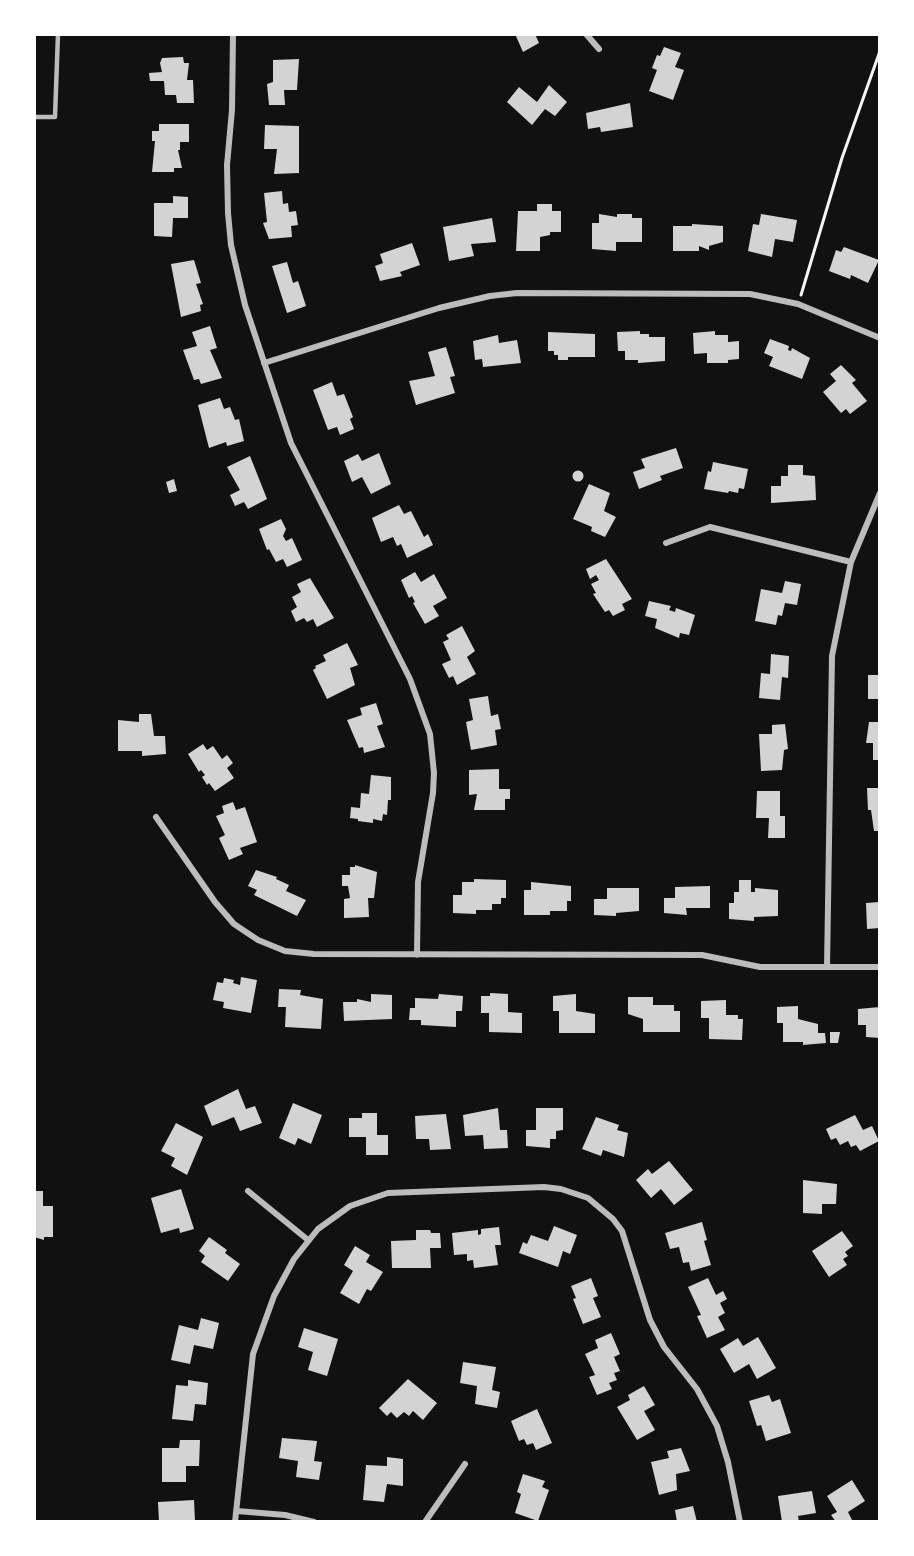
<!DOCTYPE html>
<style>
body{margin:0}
#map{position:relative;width:914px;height:1556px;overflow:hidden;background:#111;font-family:"Libre Baskerville",serif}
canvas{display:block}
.frame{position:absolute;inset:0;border:36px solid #fff;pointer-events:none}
</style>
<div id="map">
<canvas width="914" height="1556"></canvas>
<div class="frame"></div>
</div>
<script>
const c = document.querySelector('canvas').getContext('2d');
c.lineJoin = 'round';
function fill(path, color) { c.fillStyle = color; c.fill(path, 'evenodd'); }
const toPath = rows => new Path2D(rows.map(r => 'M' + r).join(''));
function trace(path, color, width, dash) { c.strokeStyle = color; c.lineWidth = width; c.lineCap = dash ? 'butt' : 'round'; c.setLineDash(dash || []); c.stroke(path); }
const building = toPath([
 [515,34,535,34,539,43,523,52],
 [664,47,681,53,675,67,684,70,673,100,649,91,657,70,652,68,657,55,660,56],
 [183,57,184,63,189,63,187,80,193,80,194,103,177,103,176,95,165,95,164,81,150,81,149,73,162,72,160,63,162,58],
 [299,59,297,90,284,90,285,105,269,105,267,84,273,82,273,60],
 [549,85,567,102,555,116,545,109,532,125,507,102,519,87,537,102],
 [630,103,633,127,601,132,600,127,588,129,586,113],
 [159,124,189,124,189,142,180,142,180,150,178,150,182,168,174,168,174,172,152,172,155,141,152,141,152,131,159,131],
 [265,125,299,126,299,173,274,174,277,149,264,149],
 [282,191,283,204,288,203,289,212,296,211,298,225,291,226,292,237,269,239,263,223,267,222,264,193],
 [173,196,188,197,188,218,173,218,172,237,154,236,154,203,173,203],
 [537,204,552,204,552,211,561,211,561,232,550,232,550,235,540,237,540,251,516,251,518,211,537,211],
 [599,214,617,217,617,214,632,214,632,218,642,218,642,242,616,242,616,251,592,249,592,223,599,223],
 [761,214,797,220,793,242,775,239,772,257,748,251,753,224,759,225],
 [492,218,496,242,471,244,474,256,449,261,443,227],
 [692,224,723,226,723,242,709,246,709,250,699,246,699,251,673,251,673,226,692,226],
 [412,243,420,265,400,272,402,276,380,281,375,266,383,263,380,254],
 [844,247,879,260,868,283,851,275,850,279,829,271,836,250,841,252],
 [194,260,201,283,196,284,203,304,200,305,201,311,181,317,171,264],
 [287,262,293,283,298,281,306,306,287,313,272,266],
 [210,326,217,348,210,350,222,378,201,384,199,379,194,380,183,350,197,346,192,332],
 [640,331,640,334,649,334,649,337,665,337,665,361,638,363,638,360,625,360,625,351,618,351,617,332],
 [715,331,715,335,728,335,728,342,739,341,739,359,728,360,728,363,707,363,707,353,694,354,693,333],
 [548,332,595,334,595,357,568,357,568,360,558,360,558,355,554,355,554,351,548,351],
 [498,335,499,343,517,340,521,363,483,367,482,359,475,360,473,341],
 [770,339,789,346,788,350,791,351,792,348,810,358,802,379,769,366,773,357,764,353],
 [446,347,455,376,450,377,455,393,416,405,409,381,435,376,428,352],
 [841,365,856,380,852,383,867,401,850,414,846,409,841,413,823,392,836,381,830,374],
 [332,382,337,396,344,394,353,417,350,419,354,429,340,435,337,427,328,430,313,390],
 [220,398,224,409,230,407,235,420,239,419,244,441,227,446,226,442,209,448,198,405],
 [676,448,683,468,660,476,662,480,639,489,633,472,645,468,641,459],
 [379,453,391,484,371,494,362,477,352,482,344,461,358,454,362,461],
 [250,456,267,499,248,509,244,502,235,506,230,495,240,490,227,467],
 [713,462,748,469,744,489,739,488,738,493,729,491,728,493,704,489,708,471,711,472],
 [788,465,803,465,803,475,815,476,816,500,771,503,771,486,781,486,781,476,788,476],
 '572.5 476a5.5 5.5 0 1 1 11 0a5.5 5.5 0 1 1-11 0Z',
 [174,479,177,491,169,493,166,482],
 [589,484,610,493,604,511,616,517,605,537,591,531,592,527,573,519],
 [399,505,404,514,411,511,424,537,428,534,433,545,407,558,401,544,397,546,393,537,381,542,372,518],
 [281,519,286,529,283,536,286,541,292,538,302,560,287,567,283,559,276,562,269,549,267,550,259,529],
 [606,559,632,599,622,604,625,610,613,616,609,610,605,612,593,594,596,593,591,584,599,580,596,575,590,579,586,569],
 [415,572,421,582,434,574,447,598,433,606,439,616,425,624,413,603,415,602,412,596,409,598,401,580],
 [310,578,334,618,317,627,313,619,307,622,304,618,296,622,291,611,297,607,292,597,301,592,297,584],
 [785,581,801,584,797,605,785,603,782,616,778,615,776,625,755,621,761,589,782,593],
 [649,601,671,606,669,610,675,612,676,608,695,615,689,635,680,633,679,638,655,628,657,619,645,616],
 [462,626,475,651,467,657,476,674,457,685,453,676,449,678,442,664,451,660,443,642,449,639,446,635],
 [347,643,358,665,350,668,355,685,327,699,313,670,316,668,315,666,326,661,323,655],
 [771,654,789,656,788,678,782,677,780,700,759,698,761,673,770,674],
 [868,675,880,675,880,699,868,699],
 [488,696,491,716,498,714,501,729,495,730,497,745,471,750,466,722,473,720,469,699],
 [376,703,383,724,377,726,385,747,364,753,363,747,359,748,347,720,362,715,360,708],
 [139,714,151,714,154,736,165,736,166,754,142,756,142,751,118,751,118,720,139,722],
 [869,722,880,722,880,760,873,760,873,743,866,743],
 [785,724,788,749,784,750,782,770,761,771,759,734,772,734,772,725],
 [203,744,207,750,213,746,222,759,227,755,233,763,227,768,234,778,215,791,209,783,207,785,202,777,205,775,201,770,199,772,188,754],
 [499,769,499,789,510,789,510,799,505,799,505,810,474,810,477,794,469,795,469,770],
 [371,775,391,777,391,800,388,800,387,815,383,814,382,821,373,819,373,823,358,821,358,819,350,818,351,807,360,808,361,793,369,794],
 [867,788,880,788,880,831,874,831,871,810,868,810],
 [757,791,780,791,780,816,785,816,785,838,768,838,769,818,756,818],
 [233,802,236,810,245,807,257,842,240,848,243,854,229,860,219,838,225,835,216,816,224,813,222,806],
 [355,865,377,872,374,898,368,898,369,917,344,918,344,899,350,898,348,886,342,886,342,875,350,875,350,867,355,867],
 [256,870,277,877,276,879,289,885,286,891,306,900,297,916,254,895,257,890,248,886],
 [474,879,506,880,506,898,501,898,501,904,492,904,492,910,476,910,476,914,453,913,453,895,462,895,462,882,474,882],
 [739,880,751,880,751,892,755,892,755,888,778,890,778,916,754,917,754,921,729,919,729,903,734,903,734,892,739,892],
 [531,882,571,886,571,901,567,901,567,911,550,911,550,915,524,915,524,890,531,890],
 [710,886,710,908,686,908,687,915,664,913,664,898,675,898,675,887],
 [607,888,639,888,639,911,616,913,616,916,594,915,594,899,607,899],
 [880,902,880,928,867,929,866,903],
 [241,977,257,980,251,1013,223,1008,224,1002,213,1000,217,982,223,983,224,978,234,980,233,983,240,985],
 [279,989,301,990,300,995,323,999,321,1029,285,1027,286,1007,278,1007],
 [490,993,508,994,508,1012,522,1013,522,1033,489,1032,489,1013,481,1013,481,996,490,996],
 [371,994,392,995,392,1019,344,1021,343,1002,357,1002,357,999,371,1002],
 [439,994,463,996,462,1011,456,1011,456,1027,421,1025,421,1020,409,1020,410,1008,415,1008,415,998,438,999],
 [576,994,576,1011,595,1014,595,1033,559,1033,559,1011,553,1011,553,996],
 [628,997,653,997,653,1005,674,1005,674,1011,680,1011,680,1032,643,1032,643,1019,628,1014],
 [726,1000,726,1015,738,1015,738,1019,743,1019,742,1040,709,1039,709,1018,701,1018,701,1001],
 [798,1006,798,1019,818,1024,818,1033,825,1033,826,1043,803,1045,803,1042,783,1042,783,1023,777,1023,777,1007],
 [880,1007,880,1038,866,1037,866,1025,858,1025,858,1009],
 [830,1032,840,1032,838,1043,830,1043],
 [238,1089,246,1109,255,1106,262,1123,240,1131,234,1117,212,1126,204,1106],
 [293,1103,322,1115,311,1144,298,1138,295,1145,279,1138],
 [498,1108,500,1130,507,1130,508,1148,484,1149,483,1135,465,1136,463,1115],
 [536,1108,563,1108,563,1130,556,1131,556,1139,550,1139,550,1148,526,1146,526,1130,536,1130],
 [362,1113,377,1113,377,1135,388,1135,388,1155,366,1155,366,1137,349,1137,349,1118,362,1118],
 [446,1114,451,1149,430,1150,429,1139,416,1139,415,1116],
 [855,1115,863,1130,872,1126,879,1141,860,1151,856,1145,851,1147,848,1141,840,1145,836,1138,831,1140,826,1129],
 [596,1117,619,1125,617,1130,628,1133,624,1157,603,1150,601,1156,582,1149],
 [176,1123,203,1137,187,1175,171,1166,175,1158,161,1151],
 [669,1161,693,1190,674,1205,661,1189,651,1198,636,1180,648,1169,652,1174],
 [803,1180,837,1184,836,1204,822,1204,822,1214,803,1213],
 [181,1189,194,1229,180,1233,179,1228,161,1233,151,1198],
 [34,1191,43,1191,43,1206,53,1206,53,1237,44,1237,44,1240,34,1237],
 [702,1222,707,1240,704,1241,711,1265,691,1271,689,1262,683,1263,679,1247,670,1249,665,1233],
 [554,1226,577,1235,570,1254,563,1251,558,1267,519,1253,523,1242,527,1244,531,1235,548,1241],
 [499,1227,501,1245,495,1245,498,1265,474,1268,473,1260,467,1261,467,1254,454,1255,452,1233,478,1230,478,1235,481,1234,481,1229],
 [416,1230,430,1230,431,1233,440,1233,441,1248,430,1248,431,1268,392,1268,391,1241,416,1240],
 [842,1231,853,1246,845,1252,848,1256,843,1259,847,1265,829,1277,812,1251],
 [209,1237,227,1250,225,1253,240,1264,228,1281,201,1262,205,1256,199,1251],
 [355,1246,370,1255,366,1262,383,1272,371,1291,367,1289,359,1304,340,1293,353,1271,344,1265],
 [591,1278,598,1296,593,1298,601,1317,583,1324,573,1299,576,1298,571,1286],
 [708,1278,716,1295,723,1291,727,1299,720,1303,725,1313,718,1317,725,1330,707,1338,697,1316,701,1315,688,1287],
 [201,1318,219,1323,213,1349,194,1345,190,1364,171,1360,179,1325,198,1330],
 [304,1328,338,1339,327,1376,308,1370,313,1352,298,1347],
 [611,1333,620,1354,614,1357,620,1371,614,1373,617,1380,609,1383,612,1389,597,1395,589,1377,595,1375,585,1354,598,1348,595,1340],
 [758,1337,776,1368,757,1379,749,1364,734,1373,720,1349,738,1338,743,1346],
 [463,1362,496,1367,492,1390,500,1392,497,1408,475,1404,477,1386,460,1383],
 [408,1379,437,1403,423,1420,413,1411,409,1416,404,1412,397,1418,391,1412,387,1416,379,1408],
 [188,1380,208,1383,206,1405,195,1404,193,1421,172,1419,176,1385,188,1386],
 [644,1386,655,1405,644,1411,655,1430,637,1440,617,1407,630,1400,628,1395],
 [769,1395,772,1402,780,1399,791,1433,766,1441,761,1425,757,1426,749,1401],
 [537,1409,552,1443,536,1450,533,1443,527,1445,524,1439,519,1441,511,1421],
 [282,1438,317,1441,314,1461,322,1462,319,1480,296,1477,298,1461,279,1458],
 [180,1440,200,1440,199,1466,186,1466,186,1482,162,1482,162,1448,179,1448],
 [681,1448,690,1471,676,1474,677,1490,659,1495,651,1462,669,1458,667,1451],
 [387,1457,403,1459,403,1486,387,1484,384,1502,363,1500,366,1465,387,1466],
 [523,1474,545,1481,542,1487,549,1490,538,1521,515,1513,521,1494,517,1492],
 [852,1480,865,1501,848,1512,853,1522,836,1522,831,1515,837,1512,827,1496],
 [812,1491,816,1513,798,1516,799,1522,782,1522,778,1496],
 [194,1500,195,1521,159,1522,158,1502],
 [693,1506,697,1522,677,1522,675,1510]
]);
const path = toPath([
 [801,295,842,158,880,51]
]);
const service = toPath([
 [34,117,55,117,58,34]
]);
const minor = toPath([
 [233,34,232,110,227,165,228,213,231,245,245,305,291,443,410,679,430,734,434,773,433,793,418,882,417,955],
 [586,34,599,49],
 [264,363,439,308,490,296,517,293,750,294,798,304,880,338],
 [666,543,710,527,851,562],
 [156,817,215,902,234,924,258,940,285,951,314,954,702,955,760,967,880,967],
 [827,967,832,656,851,562,880,493],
 [248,1191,308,1240],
 [237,1511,285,1515,314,1522],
 [235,1522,253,1354,274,1296,294,1259,318,1229,350,1206,388,1193,544,1187,561,1189,588,1198,613,1219,622,1231,650,1320,664,1347,697,1389,717,1426,728,1462,740,1522],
 [425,1522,465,1464]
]);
fill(building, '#d3d3d3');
trace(path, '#f5f5f5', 3);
trace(service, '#bcbcbc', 4.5);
trace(minor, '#bcbcbc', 6);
</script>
